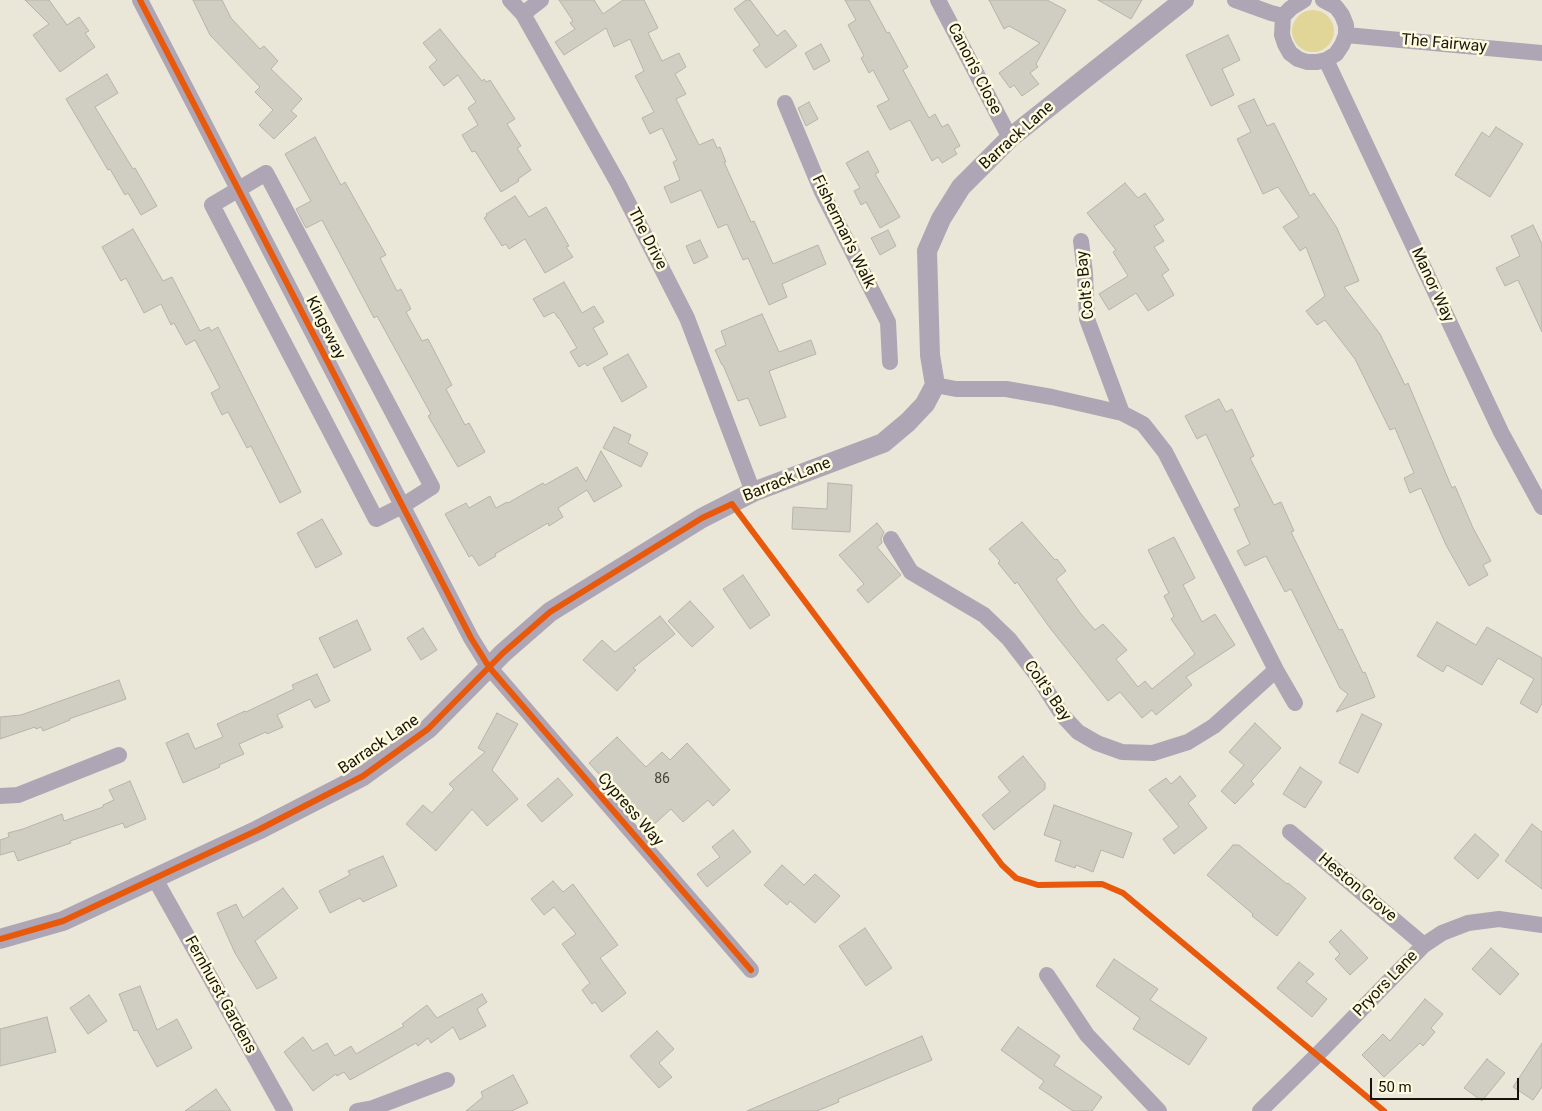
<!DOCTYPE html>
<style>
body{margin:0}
#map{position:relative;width:1542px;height:1111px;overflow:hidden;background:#eae7d8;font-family:Roboto,sans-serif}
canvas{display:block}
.scale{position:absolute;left:1370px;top:1078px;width:149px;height:22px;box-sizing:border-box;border:2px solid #17150b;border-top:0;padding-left:6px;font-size:15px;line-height:18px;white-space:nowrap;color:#17150b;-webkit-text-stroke:4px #fefade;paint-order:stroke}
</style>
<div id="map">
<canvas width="1542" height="1111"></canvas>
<div class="scale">50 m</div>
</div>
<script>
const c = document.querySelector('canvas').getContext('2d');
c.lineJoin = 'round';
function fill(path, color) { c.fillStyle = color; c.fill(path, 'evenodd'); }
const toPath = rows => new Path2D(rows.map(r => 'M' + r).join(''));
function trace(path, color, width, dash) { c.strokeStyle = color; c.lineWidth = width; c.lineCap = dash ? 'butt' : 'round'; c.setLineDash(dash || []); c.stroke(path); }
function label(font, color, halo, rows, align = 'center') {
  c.font = font + ' Roboto,sans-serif'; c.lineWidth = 5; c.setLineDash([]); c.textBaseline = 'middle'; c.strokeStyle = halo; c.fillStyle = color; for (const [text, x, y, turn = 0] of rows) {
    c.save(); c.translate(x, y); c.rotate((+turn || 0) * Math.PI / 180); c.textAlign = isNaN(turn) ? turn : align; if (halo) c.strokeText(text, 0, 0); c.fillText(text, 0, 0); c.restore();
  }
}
const green = toPath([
 '1292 31a21 21 0 1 1 42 0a21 21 0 1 1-42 0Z'
]);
const building = toPath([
 [25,0,49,0,67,25,79,17,89,31,85,33,95,47,60,72,33,35,49,24,25,0],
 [193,0,222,0,231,18,260,49,264,46,278,61,271,69,302,99,291,111,297,116,274,139,259,125,273,110,255,92,260,87,210,35,193,0],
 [559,0,594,0,603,14,623,0,644,0,658,28,648,33,662,61,679,53,686,67,675,74,686,94,676,99,699,145,713,139,717,148,720,147,726,162,724,162,751,222,754,221,773,264,818,245,826,264,782,284,787,297,769,305,748,258,743,260,727,224,718,228,701,190,671,203,664,187,680,180,673,162,677,160,662,128,650,134,642,118,654,112,635,76,644,71,630,39,614,47,606,28,564,55,555,42,575,29,570,23,573,21,559,0],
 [746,0,750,0,777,36,785,30,797,46,766,68,753,50,760,45,734,9,746,0],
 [845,0,869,0,887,33,889,32,908,67,903,70,929,118,935,114,942,127,948,124,952,131,960,146,954,149,957,154,942,163,938,157,932,161,910,120,890,130,877,106,889,100,873,70,869,73,861,58,864,56,848,25,856,20,845,0],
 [989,0,1047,0,1066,10,1036,64,1038,67,1030,73,1039,84,1022,96,1014,85,1010,88,999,73,1040,43,1009,26,1004,29,989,0],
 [1098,0,1142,0,1131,19,1098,0],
 [440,29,482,81,484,79,486,82,490,80,515,119,507,124,521,146,517,148,531,170,518,179,519,181,501,192,475,151,472,152,462,135,478,125,468,108,476,102,458,75,444,86,429,67,437,60,423,43,440,29],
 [1228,35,1240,60,1222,69,1234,95,1211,106,1186,55,1228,35],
 [821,44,830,61,814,70,805,53,821,44],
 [107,74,118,93,95,107,133,169,135,168,157,206,141,215,128,193,125,195,110,169,108,170,66,99,107,74],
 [1254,99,1267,126,1274,123,1310,196,1314,193,1337,228,1359,281,1344,287,1380,334,1405,385,1408,383,1452,488,1455,486,1473,528,1491,561,1483,565,1488,575,1469,586,1446,545,1421,488,1410,493,1404,478,1414,473,1395,428,1390,430,1355,359,1325,320,1317,325,1306,311,1325,296,1306,247,1300,251,1283,227,1299,217,1278,187,1263,194,1237,139,1251,132,1238,106,1254,99],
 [809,102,818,119,806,126,798,108,809,102],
 [1496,127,1523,144,1490,197,1455,175,1482,132,1489,137,1496,127],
 [315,137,341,185,345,182,386,255,380,258,397,291,401,289,411,309,406,312,422,341,428,339,452,385,446,389,465,425,469,423,485,452,458,467,428,416,431,414,377,316,374,318,322,220,306,228,296,209,311,201,285,154,315,137],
 [868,151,879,172,875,174,900,217,880,228,866,202,861,205,854,191,860,188,846,163,868,151],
 [1125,183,1138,198,1145,193,1164,220,1154,226,1164,241,1154,247,1169,270,1162,275,1174,295,1148,311,1136,293,1109,310,1099,294,1128,276,1113,252,1116,250,1087,213,1125,183],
 [515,196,529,217,546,207,569,246,566,247,573,257,545,273,525,239,509,249,506,244,502,246,484,218,487,216,486,214,515,196],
 [1533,225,1542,244,1542,332,1518,280,1505,286,1496,268,1520,256,1511,236,1533,225],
 [133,229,163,281,172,277,200,331,209,327,211,331,218,327,301,492,280,503,251,446,247,448,228,412,222,415,211,393,220,388,195,340,186,345,174,323,171,325,161,304,144,313,126,278,121,281,102,247,133,229],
 [888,230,896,246,880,255,871,238,888,230],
 [700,240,708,257,694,264,686,246,700,240],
 [564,282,582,313,594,306,604,322,593,328,608,354,587,366,585,363,579,367,570,352,577,348,559,318,558,318,554,312,544,317,533,299,564,282],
 [762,314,779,352,811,340,816,354,769,371,786,417,760,426,748,398,738,401,723,365,722,365,715,350,726,345,721,331,762,314],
 [628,354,647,387,622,402,603,368,628,354],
 [1219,399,1226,412,1232,409,1254,456,1250,458,1274,505,1281,502,1294,531,1291,532,1339,630,1342,629,1363,673,1365,672,1375,697,1336,712,1348,694,1340,688,1291,589,1285,592,1266,556,1245,566,1237,551,1250,544,1234,509,1240,506,1206,434,1197,439,1185,416,1219,399],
 [614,427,631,435,628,443,648,453,641,467,603,448,614,427],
 [601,451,622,486,594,502,587,490,558,508,563,517,549,526,548,523,495,554,496,556,479,566,472,555,469,557,445,514,466,503,469,508,490,496,496,508,507,502,508,503,543,483,545,485,577,467,586,482,601,451],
 [828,483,852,485,850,532,792,529,793,507,827,509,828,483],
 [322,519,342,554,316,568,297,533,322,519],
 [1022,522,1055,560,1057,559,1066,571,1056,579,1081,614,1095,630,1103,624,1127,650,1116,659,1138,687,1145,681,1152,689,1195,654,1171,619,1174,616,1164,596,1169,593,1148,550,1174,537,1195,578,1183,585,1202,622,1215,614,1235,645,1186,677,1192,685,1156,715,1152,710,1142,718,1120,692,1108,701,1050,628,1017,582,1015,584,998,563,1000,561,989,549,1022,522],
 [877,523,884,532,881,539,882,543,877,547,901,575,868,603,857,590,864,584,839,555,877,523],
 [743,575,770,615,750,629,723,589,743,575],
 [690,601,714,627,692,647,668,621,690,601],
 [660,616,675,634,633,668,636,670,617,691,583,660,602,640,615,652,660,616],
 [357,620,371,650,334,668,319,638,357,620],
 [1437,622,1476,645,1487,627,1542,658,1542,703,1537,713,1520,703,1534,679,1498,658,1482,685,1447,665,1443,672,1417,656,1437,622],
 [423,628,437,650,421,660,407,638,423,628],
 [317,674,330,701,315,708,310,699,277,715,283,727,267,734,266,732,239,744,244,754,219,765,220,767,183,783,166,743,188,733,195,749,223,737,217,724,245,711,246,712,294,689,292,685,317,674],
 [119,680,126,699,69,719,70,720,43,731,41,727,36,729,35,727,0,739,0,717,21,715,119,680],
 [497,713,518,724,492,770,518,799,487,826,472,809,436,851,406,824,423,805,432,813,454,789,449,784,485,752,478,748,497,713],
 [1362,714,1382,724,1358,773,1339,763,1362,714],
 [1255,723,1281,748,1251,781,1254,784,1235,804,1221,791,1244,765,1229,752,1255,723],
 [617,737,646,767,662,752,670,760,687,743,730,790,713,806,708,800,683,822,671,809,649,829,589,763,617,737],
 [1023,756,1045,783,1045,789,994,830,982,815,1010,792,998,777,1023,756],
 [1300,767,1322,782,1305,808,1283,794,1300,767],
 [1180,776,1196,796,1188,803,1207,828,1174,854,1163,839,1179,827,1149,790,1166,778,1171,784,1180,776],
 [558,778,573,795,542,822,527,805,558,778],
 [130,781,146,819,125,828,123,823,70,841,71,843,18,861,14,851,0,855,0,840,9,837,8,833,23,829,62,814,64,821,103,807,103,805,114,800,109,790,130,781],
 [1054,805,1132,833,1123,858,1101,850,1093,872,1076,865,1075,868,1055,861,1061,841,1044,835,1054,805],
 [1532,824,1542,832,1542,889,1505,861,1532,824],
 [733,830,751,852,707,887,697,874,720,857,712,847,733,830],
 [1475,834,1499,855,1478,879,1454,858,1475,834],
 [1233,845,1239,845,1287,884,1288,883,1306,898,1277,936,1252,916,1253,914,1207,875,1233,845],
 [383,856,397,886,363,902,360,898,330,913,319,891,350,875,348,871,383,856],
 [782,865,804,885,815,874,840,896,815,923,790,901,787,905,764,885,782,865],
 [553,881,563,892,573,884,618,945,600,958,626,993,602,1012,595,1002,592,1004,582,990,590,983,562,944,576,934,554,907,544,915,531,899,553,881],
 [283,888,298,908,255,941,277,978,257,989,235,953,217,913,236,904,243,918,283,888],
 [865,928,892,968,866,986,839,946,865,928],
 [1341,930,1368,958,1350,975,1335,959,1340,954,1329,942,1341,930],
 [1491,948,1519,974,1500,995,1472,969,1491,948],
 [1114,959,1158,989,1150,1000,1207,1038,1189,1065,1133,1029,1140,1018,1096,986,1114,959],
 [1299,962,1314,974,1306,982,1327,999,1312,1017,1277,988,1299,962],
 [140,986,157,1030,177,1019,192,1048,157,1067,137,1030,134,1031,119,994,140,986],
 [482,994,487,1002,477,1009,486,1026,460,1040,453,1027,431,1043,428,1038,418,1046,416,1043,350,1080,344,1072,337,1076,336,1074,313,1091,284,1052,303,1037,313,1051,327,1043,335,1056,351,1046,356,1054,404,1026,402,1024,427,1005,437,1018,482,994],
 [89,995,107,1021,88,1034,70,1008,89,995],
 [1425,999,1443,1014,1431,1028,1435,1032,1423,1046,1420,1043,1384,1077,1362,1055,1383,1034,1390,1041,1425,999],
 [47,1017,56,1052,0,1066,0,1029,47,1017],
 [1018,1027,1060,1056,1054,1065,1102,1097,1092,1111,1073,1111,1039,1088,1044,1081,1001,1050,1018,1027],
 [657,1031,674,1049,659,1063,672,1077,659,1088,630,1056,657,1031],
 [922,1036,932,1060,838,1099,839,1102,817,1111,747,1111,922,1036],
 [1542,1043,1542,1087,1533,1100,1513,1087,1542,1043],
 [1487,1059,1505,1073,1482,1101,1464,1088,1487,1059],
 [513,1075,528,1103,512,1111,466,1111,483,1097,481,1092,513,1075],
 [216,1089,231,1111,185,1111,216,1089]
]);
const minor = toPath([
 [140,0,471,638,489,667,751,970],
 [510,0,523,14,618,183,687,318,753,492],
 [938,0,1010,138],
 [1235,0,1271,13,1283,16],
 [1304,0,1291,8,1283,16,1282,35,1285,44,1290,53,1298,59,1307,62,1317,62,1326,60,1336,54,1342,45,1346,35,1346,25,1342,15,1336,7,1323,0],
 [523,14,541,0],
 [1346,35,1542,53],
 [1326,60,1501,432,1542,507],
 [785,103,822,192,888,322,890,362],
 [266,173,432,487,402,506,376,519,212,205,266,173],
 [1081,241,1085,273,1087,319,1122,413],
 [935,385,956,389,1006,389,1052,397,1122,413,1143,424,1165,452,1276,670,1295,703],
 [891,539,911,572,984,615,1009,639,1036,674,1063,716,1078,732,1097,743,1122,752,1153,753,1188,742,1214,726,1276,670],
 [0,796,18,795,119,755],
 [1290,832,1424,945],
 [155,879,285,1111],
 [1047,975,1087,1035,1159,1111],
 [357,1111,373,1108,447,1080],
 [1260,1111,1317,1055,1424,945,1442,933,1468,923,1499,919,1542,925]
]);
const tertiary = toPath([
 [0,939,63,921,258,830,363,776,428,729,503,653,550,612,702,518,753,492,883,443,908,422,925,404,935,385,930,355,927,251,941,219,961,187,1010,138,1184,0]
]);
const cycleway = toPath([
 [140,0,471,638,489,667,751,970],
 [0,939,63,921,258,830,363,776,428,729,503,653,550,612,702,518,732,504,1002,865,1016,878,1038,885,1102,884,1123,893,1384,1111]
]);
const numberNames = [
 ["86",662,779]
];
const streetNames = [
 ["The Fairway",1444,44,5],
 ["Canon's Close",974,69,63],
 ["Barrack Lane",1017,136,-42],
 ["Fisherman's Walk",843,232,64],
 ["The Drive",647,239,63],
 ["Colt's Bay",1086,285,-96],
 ["Manor Way",1432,285,65],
 ["Kingsway",325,328,63],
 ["Barrack Lane",787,480,-22],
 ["Colt's Bay",1047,691,55],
 ["Barrack Lane",379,745,-34],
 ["Cypress Way",630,810,49],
 ["Heston Grove",1357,888,40],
 ["Pryors Lane",1386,984,-46],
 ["Fernhurst Gardens",220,995,61]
];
fill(green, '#e1d598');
fill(building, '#d0cdc2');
trace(building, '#b6b4a9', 1);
trace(minor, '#aea6b4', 16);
trace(tertiary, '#aea6b4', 20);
trace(cycleway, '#e8590c', 6);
label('14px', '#47453b', null, numberNames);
label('16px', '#17150b', '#fefade', streetNames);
</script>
